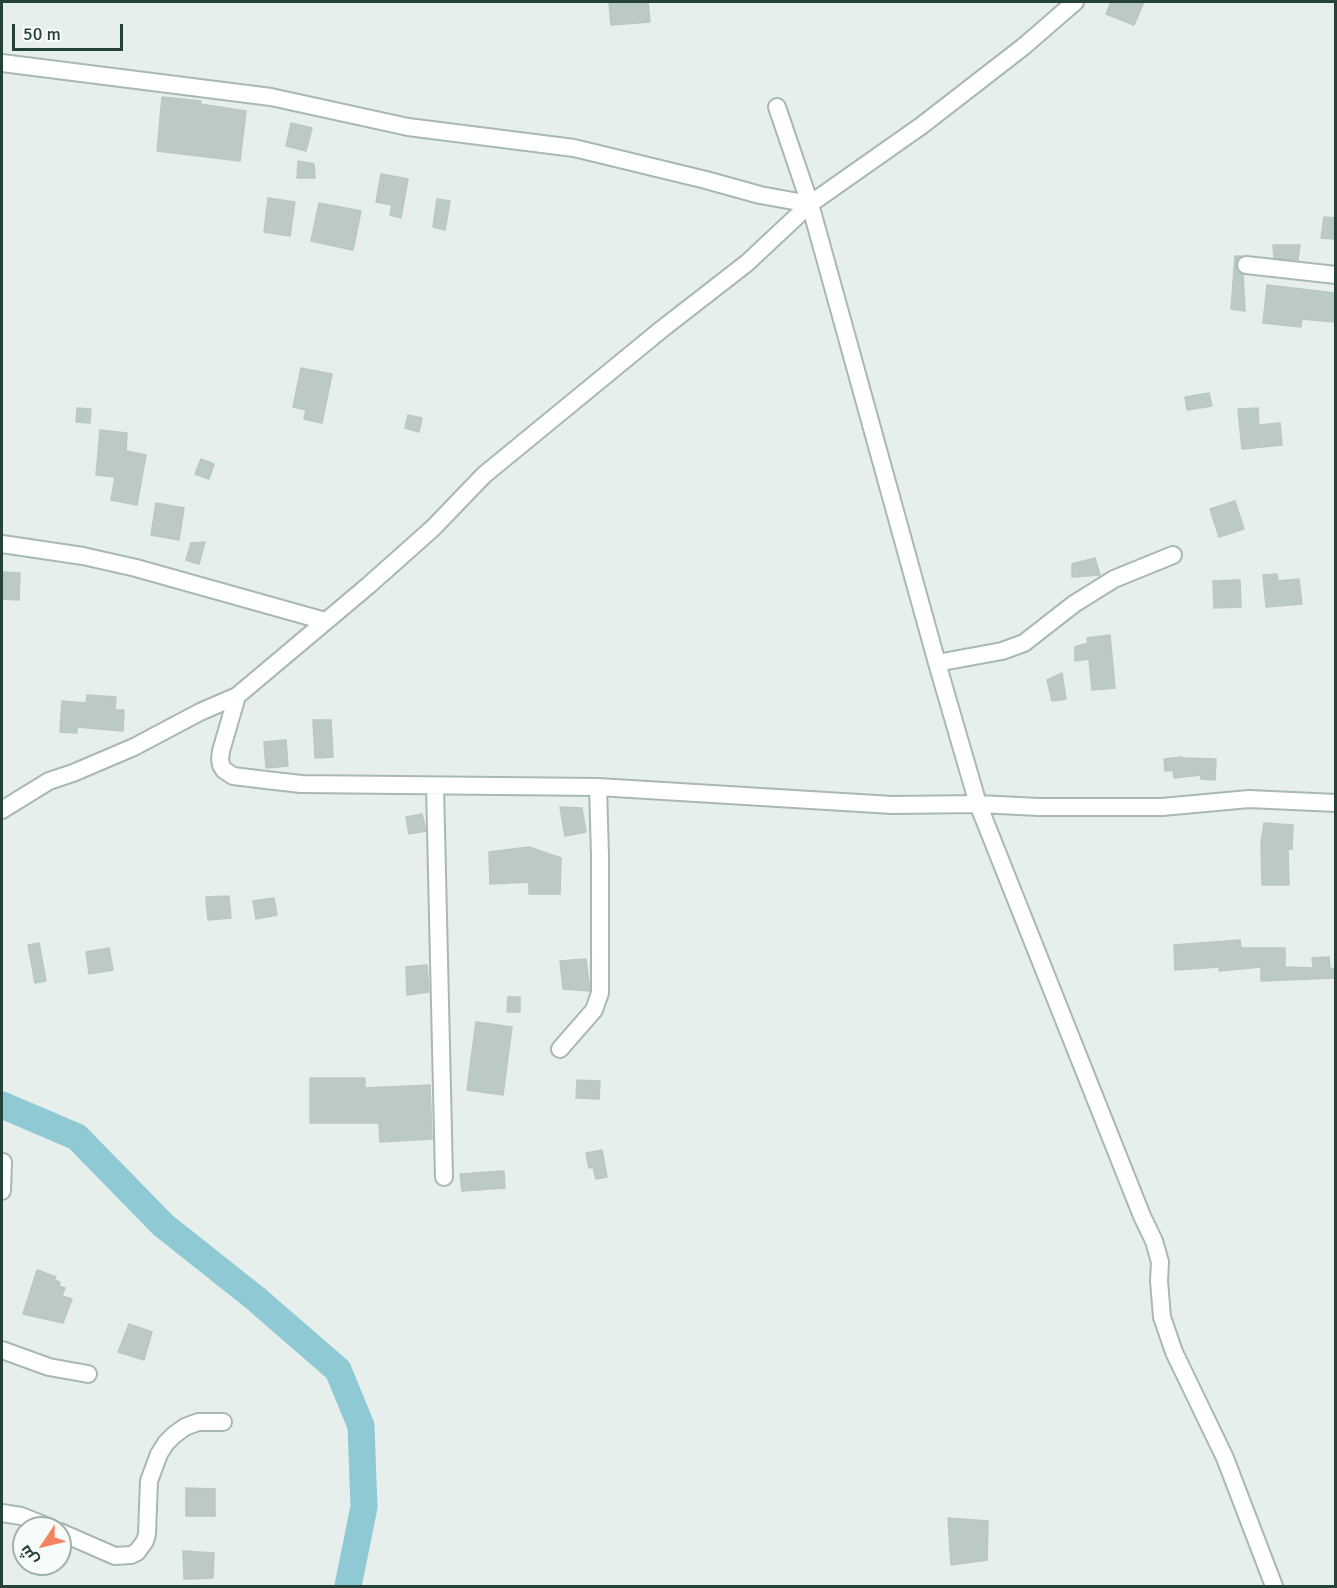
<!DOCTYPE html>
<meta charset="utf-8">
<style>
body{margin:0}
#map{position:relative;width:1337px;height:1588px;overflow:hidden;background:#e6efeb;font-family:Signika,Cairo,sans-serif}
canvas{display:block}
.frame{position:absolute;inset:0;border:3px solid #24423a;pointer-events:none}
.north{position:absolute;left:12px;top:1516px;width:60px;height:60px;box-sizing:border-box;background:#f7fbf9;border:2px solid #a3b1ad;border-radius:50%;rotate:235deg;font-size:16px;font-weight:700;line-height:24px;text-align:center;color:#24423a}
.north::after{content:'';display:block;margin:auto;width:21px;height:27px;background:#f4845f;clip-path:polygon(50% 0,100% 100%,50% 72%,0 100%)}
.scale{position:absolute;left:12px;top:24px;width:111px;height:27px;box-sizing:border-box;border:3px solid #24423a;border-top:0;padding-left:8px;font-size:18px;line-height:21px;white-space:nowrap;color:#24423a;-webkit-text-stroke:4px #f7fbf9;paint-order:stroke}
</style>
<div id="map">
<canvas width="1337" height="1588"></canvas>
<div class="frame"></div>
<div class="north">ش</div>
<div class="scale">50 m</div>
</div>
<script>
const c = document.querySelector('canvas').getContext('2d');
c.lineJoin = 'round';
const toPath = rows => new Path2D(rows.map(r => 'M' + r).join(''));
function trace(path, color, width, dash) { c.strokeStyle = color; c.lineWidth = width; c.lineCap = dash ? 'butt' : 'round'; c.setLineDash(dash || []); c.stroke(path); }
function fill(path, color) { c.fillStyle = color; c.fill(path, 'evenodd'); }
const river = toPath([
 [2,1105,77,1137,163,1225,255,1298,338,1370,361,1426,364,1507,348,1586]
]);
const building = toPath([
 [609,2,648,2,650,22,611,25,609,2],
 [1111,2,1144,2,1134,25,1106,14,1111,2],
 [162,97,201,101,200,104,246,111,240,161,157,151,162,97],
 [291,123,312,128,306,151,286,146,291,123],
 [298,161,314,164,315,178,297,178,298,161],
 [381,174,408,179,401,218,390,215,392,205,376,202,381,174],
 [268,198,295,202,290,236,264,232,268,198],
 [437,199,450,201,445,230,433,227,437,199],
 [319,203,361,211,353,250,311,241,319,203],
 [1324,217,1335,218,1335,239,1321,238,1324,217],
 [1273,245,1300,245,1298,260,1274,258,1273,245],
 [1235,256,1241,256,1237,259,1236,264,1237,270,1243,275,1245,311,1231,309,1235,256],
 [1267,285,1335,293,1335,322,1302,319,1301,327,1263,323,1267,285],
 [301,368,332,374,322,423,304,419,306,410,293,407,301,368],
 [1209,393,1212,406,1187,410,1185,397,1209,393],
 [77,408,91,409,90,423,76,422,77,408],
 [1258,408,1259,425,1280,423,1282,445,1242,449,1238,409,1258,408],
 [408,415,422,418,419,432,405,428,408,415],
 [100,430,127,433,126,451,146,455,137,505,111,500,115,477,96,475,100,430],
 [201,459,214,464,209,479,195,474,201,459],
 [1235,501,1244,529,1219,537,1210,509,1235,501],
 [156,503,184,508,179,540,151,535,156,503],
 [205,542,199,564,186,560,191,543,205,542],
 [1095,558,1100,575,1072,577,1072,564,1095,558],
 [2,572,20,573,19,600,2,599,2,572],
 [1277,574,1278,581,1299,579,1302,604,1266,607,1263,575,1277,574],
 [1240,580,1241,607,1214,608,1213,581,1240,580],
 [1110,635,1115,688,1092,690,1089,659,1075,661,1075,647,1088,643,1087,638,1110,635],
 [1062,673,1066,699,1052,701,1047,680,1062,673],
 [87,695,116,697,115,710,124,710,123,731,77,727,77,733,60,732,62,701,86,703,87,695],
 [313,720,331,720,333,757,315,758,313,720],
 [286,740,288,766,266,768,264,742,286,740],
 [1182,757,1182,758,1216,759,1215,780,1201,779,1201,775,1174,778,1173,770,1165,771,1164,759,1182,757],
 [560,807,582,808,586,832,565,836,560,807],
 [422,814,426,831,409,834,406,817,422,814],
 [1264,823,1293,825,1292,849,1288,849,1289,885,1262,885,1261,842,1264,823],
 [529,847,561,858,560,894,529,894,529,882,490,884,489,852,529,847],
 [229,896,231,918,208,920,206,897,229,896],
 [274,898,277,915,256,919,253,901,274,898],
 [1240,940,1241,948,1285,948,1285,967,1313,968,1312,958,1329,957,1330,968,1335,969,1335,978,1261,981,1261,967,1219,971,1219,967,1175,970,1174,945,1240,940],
 [39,943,46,981,35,983,28,945,39,943],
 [109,948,113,970,89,974,86,952,109,948],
 [586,959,590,991,563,989,560,961,586,959],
 [427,965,429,992,407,995,406,967,427,965],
 [508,997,520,997,520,1012,507,1012,508,997],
 [476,1022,512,1027,503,1095,467,1090,476,1022],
 [310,1078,365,1078,365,1088,430,1085,432,1139,380,1142,379,1123,310,1123,310,1078],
 [577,1080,600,1081,599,1099,576,1098,577,1080],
 [602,1150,607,1177,596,1179,593,1167,589,1168,586,1153,602,1150],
 [504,1171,505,1188,462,1191,460,1174,504,1171],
 [37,1270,56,1277,54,1280,60,1282,59,1286,65,1288,62,1296,72,1299,63,1323,23,1314,37,1270],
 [129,1324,152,1332,144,1360,118,1352,129,1324],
 [186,1488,215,1489,215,1516,186,1516,186,1488],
 [948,1518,988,1521,987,1560,951,1565,948,1518],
 [183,1551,214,1553,213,1578,184,1579,183,1551]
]);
const minor = toPath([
 [2,63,271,97,408,127,574,148,706,180,760,195,810,204],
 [777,107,810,204,937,663,978,804,1142,1216,1154,1241,1160,1262,1159,1281,1162,1317,1174,1352,1225,1458,1274,1586],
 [1246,265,1336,275],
 [2,544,83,556,136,568,325,621],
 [937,663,1002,651,1024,643,1074,604,1114,579,1173,555],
 [237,696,221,751,220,759,221,765,224,770,233,776,266,780,301,784,598,787,892,805,978,804,1039,807,1162,807,1249,799,1336,803],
 [435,786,444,1177],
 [2,810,49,781,73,773,134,747,200,712,237,696,369,585,433,528,484,475,662,329,747,263,810,204,921,126,1023,47,1075,2],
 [560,1049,594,1010,600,993,600,856,598,787],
 [2,1191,3,1162],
 [2,1350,49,1367,88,1374],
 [2,1513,21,1516,51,1528],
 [60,1532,115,1556,131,1555,137,1552,145,1541,147,1534,149,1481,159,1454,166,1443,174,1435,185,1427,198,1422,223,1422]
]);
trace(river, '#8ec9d4', 27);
fill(building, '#bbcac4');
trace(building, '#b8c9c2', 1.5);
trace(minor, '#a8b8b2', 20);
trace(minor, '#fff', 16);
</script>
